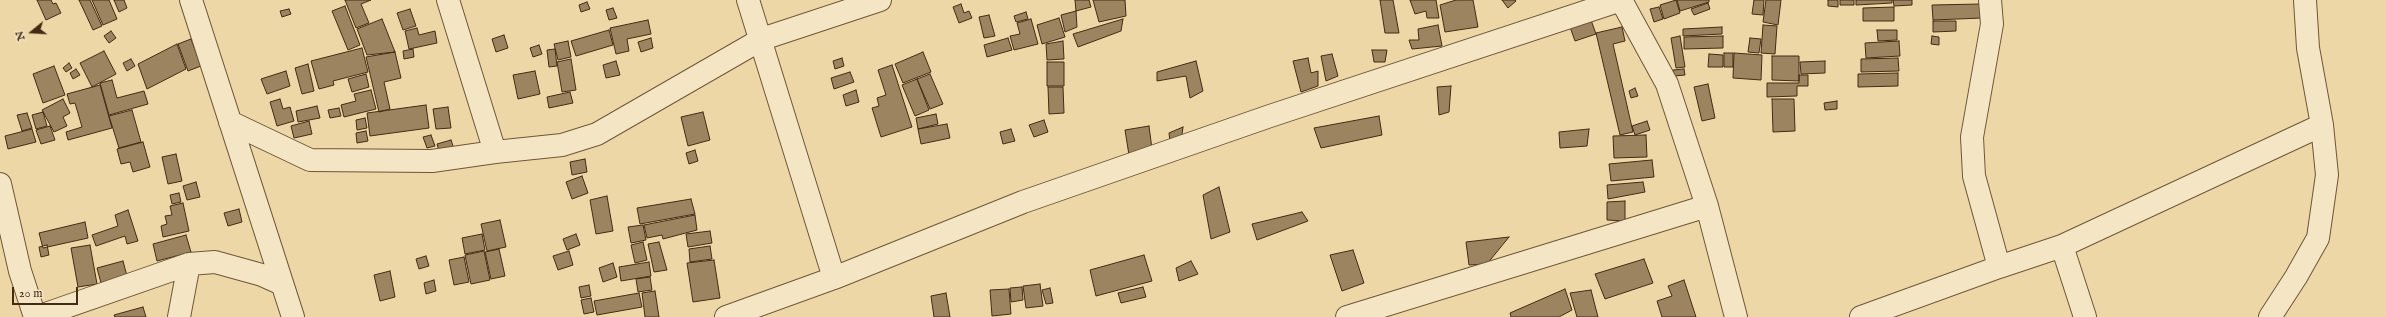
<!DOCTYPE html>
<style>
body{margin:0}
#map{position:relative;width:2386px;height:317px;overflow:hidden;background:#eed7a6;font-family:"IM FELL English",serif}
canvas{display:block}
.north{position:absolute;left:12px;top:12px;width:40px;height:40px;-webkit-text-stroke:3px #f4e5c5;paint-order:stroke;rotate:252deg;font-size:11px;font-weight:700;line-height:16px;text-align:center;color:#432b14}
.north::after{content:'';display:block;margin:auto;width:14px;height:18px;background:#432b14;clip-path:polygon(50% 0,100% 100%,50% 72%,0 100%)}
.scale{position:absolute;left:12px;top:287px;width:66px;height:18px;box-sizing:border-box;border:2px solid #432b14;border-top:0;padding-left:5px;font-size:12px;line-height:14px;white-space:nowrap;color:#432b14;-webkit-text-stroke:3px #f4e5c5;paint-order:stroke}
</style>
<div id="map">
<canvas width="2386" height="317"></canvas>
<div class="north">N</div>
<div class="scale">20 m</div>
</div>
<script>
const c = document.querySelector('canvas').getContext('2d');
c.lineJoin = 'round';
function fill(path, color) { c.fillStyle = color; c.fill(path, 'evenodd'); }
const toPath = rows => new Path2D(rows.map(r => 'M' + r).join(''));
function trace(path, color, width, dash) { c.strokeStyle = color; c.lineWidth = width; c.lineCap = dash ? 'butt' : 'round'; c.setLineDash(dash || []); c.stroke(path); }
const building = toPath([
 [37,0,51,0,53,4,56,3,61,13,46,20,37,0],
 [79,0,90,0,102,26,93,30,79,0],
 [92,0,109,0,117,19,103,25,92,0],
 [114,0,124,0,127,8,119,12,114,0],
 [345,0,371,0,361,4,369,23,356,28,345,0],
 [1075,0,1089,0,1091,7,1076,11,1075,0],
 [1093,0,1125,0,1126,16,1099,22,1093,0],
 [1380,0,1393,0,1399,33,1385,33,1380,0],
 [1410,0,1436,0,1439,18,1427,18,1426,11,1415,14,1410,0],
 [1456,0,1473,0,1478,27,1445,32,1440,5,1456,0],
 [1502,0,1515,0,1516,1,1508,8,1502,0],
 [1676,0,1680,13,1664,19,1660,5,1676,0],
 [1677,0,1709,0,1709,2,1680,11,1677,0],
 [1754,0,1764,0,1763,15,1752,14,1754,0],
 [1766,0,1781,0,1778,25,1763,22,1766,0],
 [1828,0,1838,0,1838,7,1828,6,1828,0],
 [1840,0,1854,0,1854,5,1840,5,1840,0],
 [1856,0,1892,0,1892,3,1856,5,1856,0],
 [1893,0,1912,0,1912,5,1894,6,1893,0],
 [587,2,590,9,581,12,579,5,587,2],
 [1708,3,1710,9,1694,15,1691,9,1708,3],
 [961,4,964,13,969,11,972,18,959,23,953,7,961,4],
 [1981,4,1982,18,1933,20,1932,5,1981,4],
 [345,6,360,45,348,50,332,11,345,6],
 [1659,7,1663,19,1654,22,1650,9,1659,7],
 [1894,7,1894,21,1863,21,1863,8,1894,7],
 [613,8,617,18,609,20,606,10,613,8],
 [289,9,291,14,282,17,280,11,289,9],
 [410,9,416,26,403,30,397,13,410,9],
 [1076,11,1077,27,1065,32,1061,15,1076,11],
 [1026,12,1028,19,1016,22,1014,16,1026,12],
 [989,15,995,36,984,38,979,17,989,15],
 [1059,18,1065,37,1042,44,1037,25,1059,18],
 [382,19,395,52,367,55,357,29,382,19],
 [1031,19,1038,44,1014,50,1010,36,1020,34,1017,23,1031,19],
 [1123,19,1121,31,1078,47,1073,34,1123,19],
 [648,20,651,34,627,39,629,51,616,54,610,28,648,20],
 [1591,20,1596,34,1575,41,1570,27,1591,20],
 [1933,21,1956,21,1956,31,1933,32,1933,21],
 [1438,25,1442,46,1412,49,1409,40,1419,40,1418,29,1438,25],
 [1763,25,1777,26,1775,54,1761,53,1763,25],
 [1622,27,1625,41,1613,44,1633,132,1620,135,1596,33,1622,27],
 [1722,27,1722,34,1683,36,1683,29,1722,27],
 [417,28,419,35,435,31,437,43,409,49,405,31,417,28],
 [609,30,613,45,576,56,571,41,609,30],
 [1877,30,1897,30,1897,40,1878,41,1877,30],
 [111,31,116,38,109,43,104,36,111,31],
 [504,35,508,48,496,52,492,39,504,35],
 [1680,36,1685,67,1676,68,1671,38,1680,36],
 [1723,36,1723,48,1684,49,1684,37,1723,36],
 [1932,36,1939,37,1939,45,1931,44,1932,36],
 [651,38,653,48,641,52,638,42,651,38],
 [1008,38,1012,50,987,57,984,45,1008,38],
 [1750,38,1761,39,1759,53,1748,52,1750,38],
 [191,39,201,66,188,71,178,44,191,39],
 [568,41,571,57,558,60,554,44,568,41],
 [1063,41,1064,59,1047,60,1046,44,1063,41],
 [1899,41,1900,56,1866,58,1865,43,1899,41],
 [177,44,186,69,147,89,138,64,177,44],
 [539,45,542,54,533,57,530,48,539,45],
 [362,48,368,72,333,81,334,85,319,89,311,61,362,48],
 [413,49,414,57,404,59,403,51,413,49],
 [555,49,557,66,549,67,547,50,555,49],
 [1372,50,1387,50,1385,62,1374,62,1372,50],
 [104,51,116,74,92,87,80,63,104,51],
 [395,52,401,78,384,82,390,109,379,112,366,57,395,52],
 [923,52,931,72,903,83,895,64,923,52],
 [1724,53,1733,53,1733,67,1724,67,1724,53],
 [1734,53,1762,55,1761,80,1733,78,1734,53],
 [1332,54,1338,76,1326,81,1321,56,1332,54],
 [1709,54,1723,55,1723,67,1708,67,1709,54],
 [1772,56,1799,56,1799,81,1772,80,1772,56],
 [842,58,844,66,835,69,833,61,842,58],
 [1308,58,1311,73,1318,71,1318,86,1301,92,1293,61,1308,58],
 [1898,58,1899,71,1861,72,1861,59,1898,58],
 [131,59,135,66,127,71,123,63,131,59],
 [571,59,576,90,562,92,557,62,571,59],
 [616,61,620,75,606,78,603,65,616,61],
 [1196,61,1203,91,1190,98,1186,76,1157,81,1157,72,1196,61],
 [1825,61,1825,73,1801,74,1800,62,1825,61],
 [1047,62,1064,62,1064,86,1047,86,1047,62],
 [69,63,72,68,66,72,63,68,69,63],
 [308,64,314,91,302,94,295,68,308,64],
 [892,65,912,127,881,137,872,108,879,106,877,98,886,95,878,70,892,65],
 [54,66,65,95,43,103,33,74,54,66],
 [76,69,80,75,73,79,70,73,76,69],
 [1684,69,1685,75,1674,76,1673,70,1684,69],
 [286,71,290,86,267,94,261,79,286,71],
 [535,71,540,94,518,99,513,75,535,71],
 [850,72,854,82,834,89,831,78,850,72],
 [1898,73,1898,86,1858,87,1858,74,1898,73],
 [366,74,369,87,352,92,348,79,366,74],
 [930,74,943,104,930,109,917,79,930,74],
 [1799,75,1808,75,1808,86,1797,86,1797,96,1767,97,1767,83,1799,83,1799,75],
 [917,79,929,110,915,116,902,85,917,79],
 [112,80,117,98,144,91,148,104,109,115,100,83,112,80],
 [1708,84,1715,118,1702,121,1694,87,1708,84],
 [100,85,112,128,68,140,66,132,82,127,75,103,70,104,67,94,100,85],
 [1451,86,1449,112,1439,115,1437,87,1451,86],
 [1048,87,1063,87,1064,113,1049,114,1048,87],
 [1635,88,1638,96,1631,98,1629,91,1635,88],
 [371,90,376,109,344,117,341,105,356,101,354,94,371,90],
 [856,90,859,102,846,106,843,95,856,90],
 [570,92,573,103,549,108,547,97,570,92],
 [63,99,70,113,63,117,67,126,54,132,42,110,63,99],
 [280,99,283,109,290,107,294,121,277,126,270,102,280,99],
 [1772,99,1794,99,1795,131,1773,132,1772,99],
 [1837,101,1837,109,1825,110,1824,103,1837,101],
 [426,105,429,128,370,136,367,113,426,105],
 [317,106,320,118,298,122,296,111,317,106],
 [448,107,451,128,436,129,433,109,448,107],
 [339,108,341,116,330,118,328,110,339,108],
 [132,110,141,142,119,148,109,116,132,110],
 [43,112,47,126,36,129,32,115,43,112],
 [703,112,710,140,688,146,681,117,703,112],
 [27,113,32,128,22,131,17,115,27,113],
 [936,114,938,124,918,129,916,118,936,114],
 [1379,116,1382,135,1321,148,1314,128,1379,116],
 [365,118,367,128,357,130,356,120,365,118],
 [1044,120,1048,132,1034,137,1029,125,1044,120],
 [309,121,312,134,294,138,291,126,309,121],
 [1647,121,1650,130,1635,135,1632,126,1647,121],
 [947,124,950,138,921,144,918,129,947,124],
 [50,126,55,140,41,144,36,130,50,126],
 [1149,126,1152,149,1129,155,1125,130,1149,126],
 [1183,127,1181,142,1170,142,1169,133,1183,127],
 [32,129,36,142,8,149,5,136,32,129],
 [1011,129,1015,141,1003,144,1000,132,1011,129],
 [1589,129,1587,146,1560,148,1559,132,1589,129],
 [366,131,368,141,357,143,356,133,366,131],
 [431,135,435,146,427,148,423,137,431,135],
 [1646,135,1647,157,1614,158,1613,136,1646,135],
 [451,140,454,149,440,154,437,144,451,140],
 [143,142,150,167,133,172,130,162,121,164,117,149,143,142],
 [695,150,698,161,689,164,686,153,695,150],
 [176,154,182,181,168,184,162,157,176,154],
 [585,159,587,172,572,175,570,162,585,159],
 [1652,160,1654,177,1611,181,1609,164,1652,160],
 [582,176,588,193,572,199,566,182,582,176],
 [196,182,200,197,187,200,183,186,196,182],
 [1643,182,1645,192,1608,199,1607,185,1643,182],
 [1219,187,1230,232,1211,239,1203,195,1219,187],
 [179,193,181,202,172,204,170,195,179,193],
 [607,196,613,231,596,234,590,200,607,196],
 [691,199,695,214,640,224,637,208,691,199],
 [1625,201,1625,221,1607,220,1607,202,1625,201],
 [183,203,189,231,163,237,161,226,167,224,165,216,172,215,170,206,183,203],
 [239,209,242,222,228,226,224,213,239,209],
 [128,210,138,241,127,244,125,236,96,246,92,235,118,226,115,215,128,210],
 [1302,212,1308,221,1257,240,1252,224,1302,212],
 [695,215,697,230,663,239,662,235,647,238,644,225,695,215],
 [500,220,506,247,487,251,481,224,500,220],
 [85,222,88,238,43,248,39,233,85,222],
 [643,225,646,240,631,243,628,227,643,225],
 [710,231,712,243,688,247,686,234,710,231],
 [482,234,485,250,465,254,462,238,482,234],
 [576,234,580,245,567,250,563,239,576,234],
 [186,235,191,252,157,261,153,244,186,235],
 [1509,237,1487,264,1469,265,1466,242,1509,237],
 [643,242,647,260,635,263,631,245,643,242],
 [659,242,667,270,654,272,648,244,659,242],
 [47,245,49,255,41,257,39,247,47,245],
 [90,245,97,284,78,287,71,248,90,245],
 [710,246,712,259,690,262,689,249,710,246],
 [499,249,505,276,491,279,485,252,499,249],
 [1353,250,1364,283,1342,291,1330,255,1353,250],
 [484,251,490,280,471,284,465,255,484,251],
 [569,251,573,265,558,270,553,256,569,251],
 [1144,255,1152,281,1096,296,1090,270,1144,255],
 [426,256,429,266,419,269,416,259,426,256],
 [464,257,469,282,454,285,449,260,464,257],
 [1644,259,1653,283,1605,299,1595,274,1644,259],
 [714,260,720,298,693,302,687,263,714,260],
 [123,261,127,276,101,283,97,268,123,261],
 [1191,261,1198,274,1179,281,1176,268,1191,261],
 [649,262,651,276,621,281,619,267,649,262],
 [613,263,617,277,603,282,599,268,613,263],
 [390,271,395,297,380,301,374,275,390,271],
 [650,277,652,290,638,292,636,279,650,277],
 [434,280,436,291,426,294,424,283,434,280],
 [1684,280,1696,317,1662,317,1657,301,1672,296,1668,286,1684,280],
 [1040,284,1043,306,1026,308,1023,286,1040,284],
 [589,285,591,296,581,298,579,287,589,285],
 [1022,287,1023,300,1011,302,1010,288,1022,287],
 [1143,287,1146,297,1121,303,1118,293,1143,287],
 [1050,288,1053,303,1046,304,1042,290,1050,288],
 [1009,289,1011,314,992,316,990,290,1009,289],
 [1565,289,1572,310,1559,317,1511,317,1510,313,1565,289],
 [1591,290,1598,317,1577,317,1570,293,1591,290],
 [655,291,659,317,645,317,642,293,655,291],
 [639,293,642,307,597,315,594,301,639,293],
 [946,293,950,317,934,317,931,296,946,293],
 [591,298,594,312,584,314,581,300,591,298],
 [143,307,146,317,115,317,114,315,143,307]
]);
const minor = toPath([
 [191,0,293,317],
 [448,0,495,152],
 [748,0,834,278],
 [1621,0,1667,84,1707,206,1736,317],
 [1990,0,1992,24,1972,137,1974,176,1999,267],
 [230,122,310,160,432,161,495,152,562,145,597,134,762,39,880,0],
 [0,184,20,271,35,317],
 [2062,246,2085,317],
 [37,317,189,264],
 [179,317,189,264,215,262,262,275,282,284],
 [726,317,834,278,1023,202,1270,116,1621,0],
 [1347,317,1707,206],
 [1861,317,1999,267,2062,246,2322,125],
 [2270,317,2296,277,2318,238,2327,175,2322,125,2308,48,2305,0]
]);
fill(building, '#9c8460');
trace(building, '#432b14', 1);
trace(minor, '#6e5638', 24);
trace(minor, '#f4e5c5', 22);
</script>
